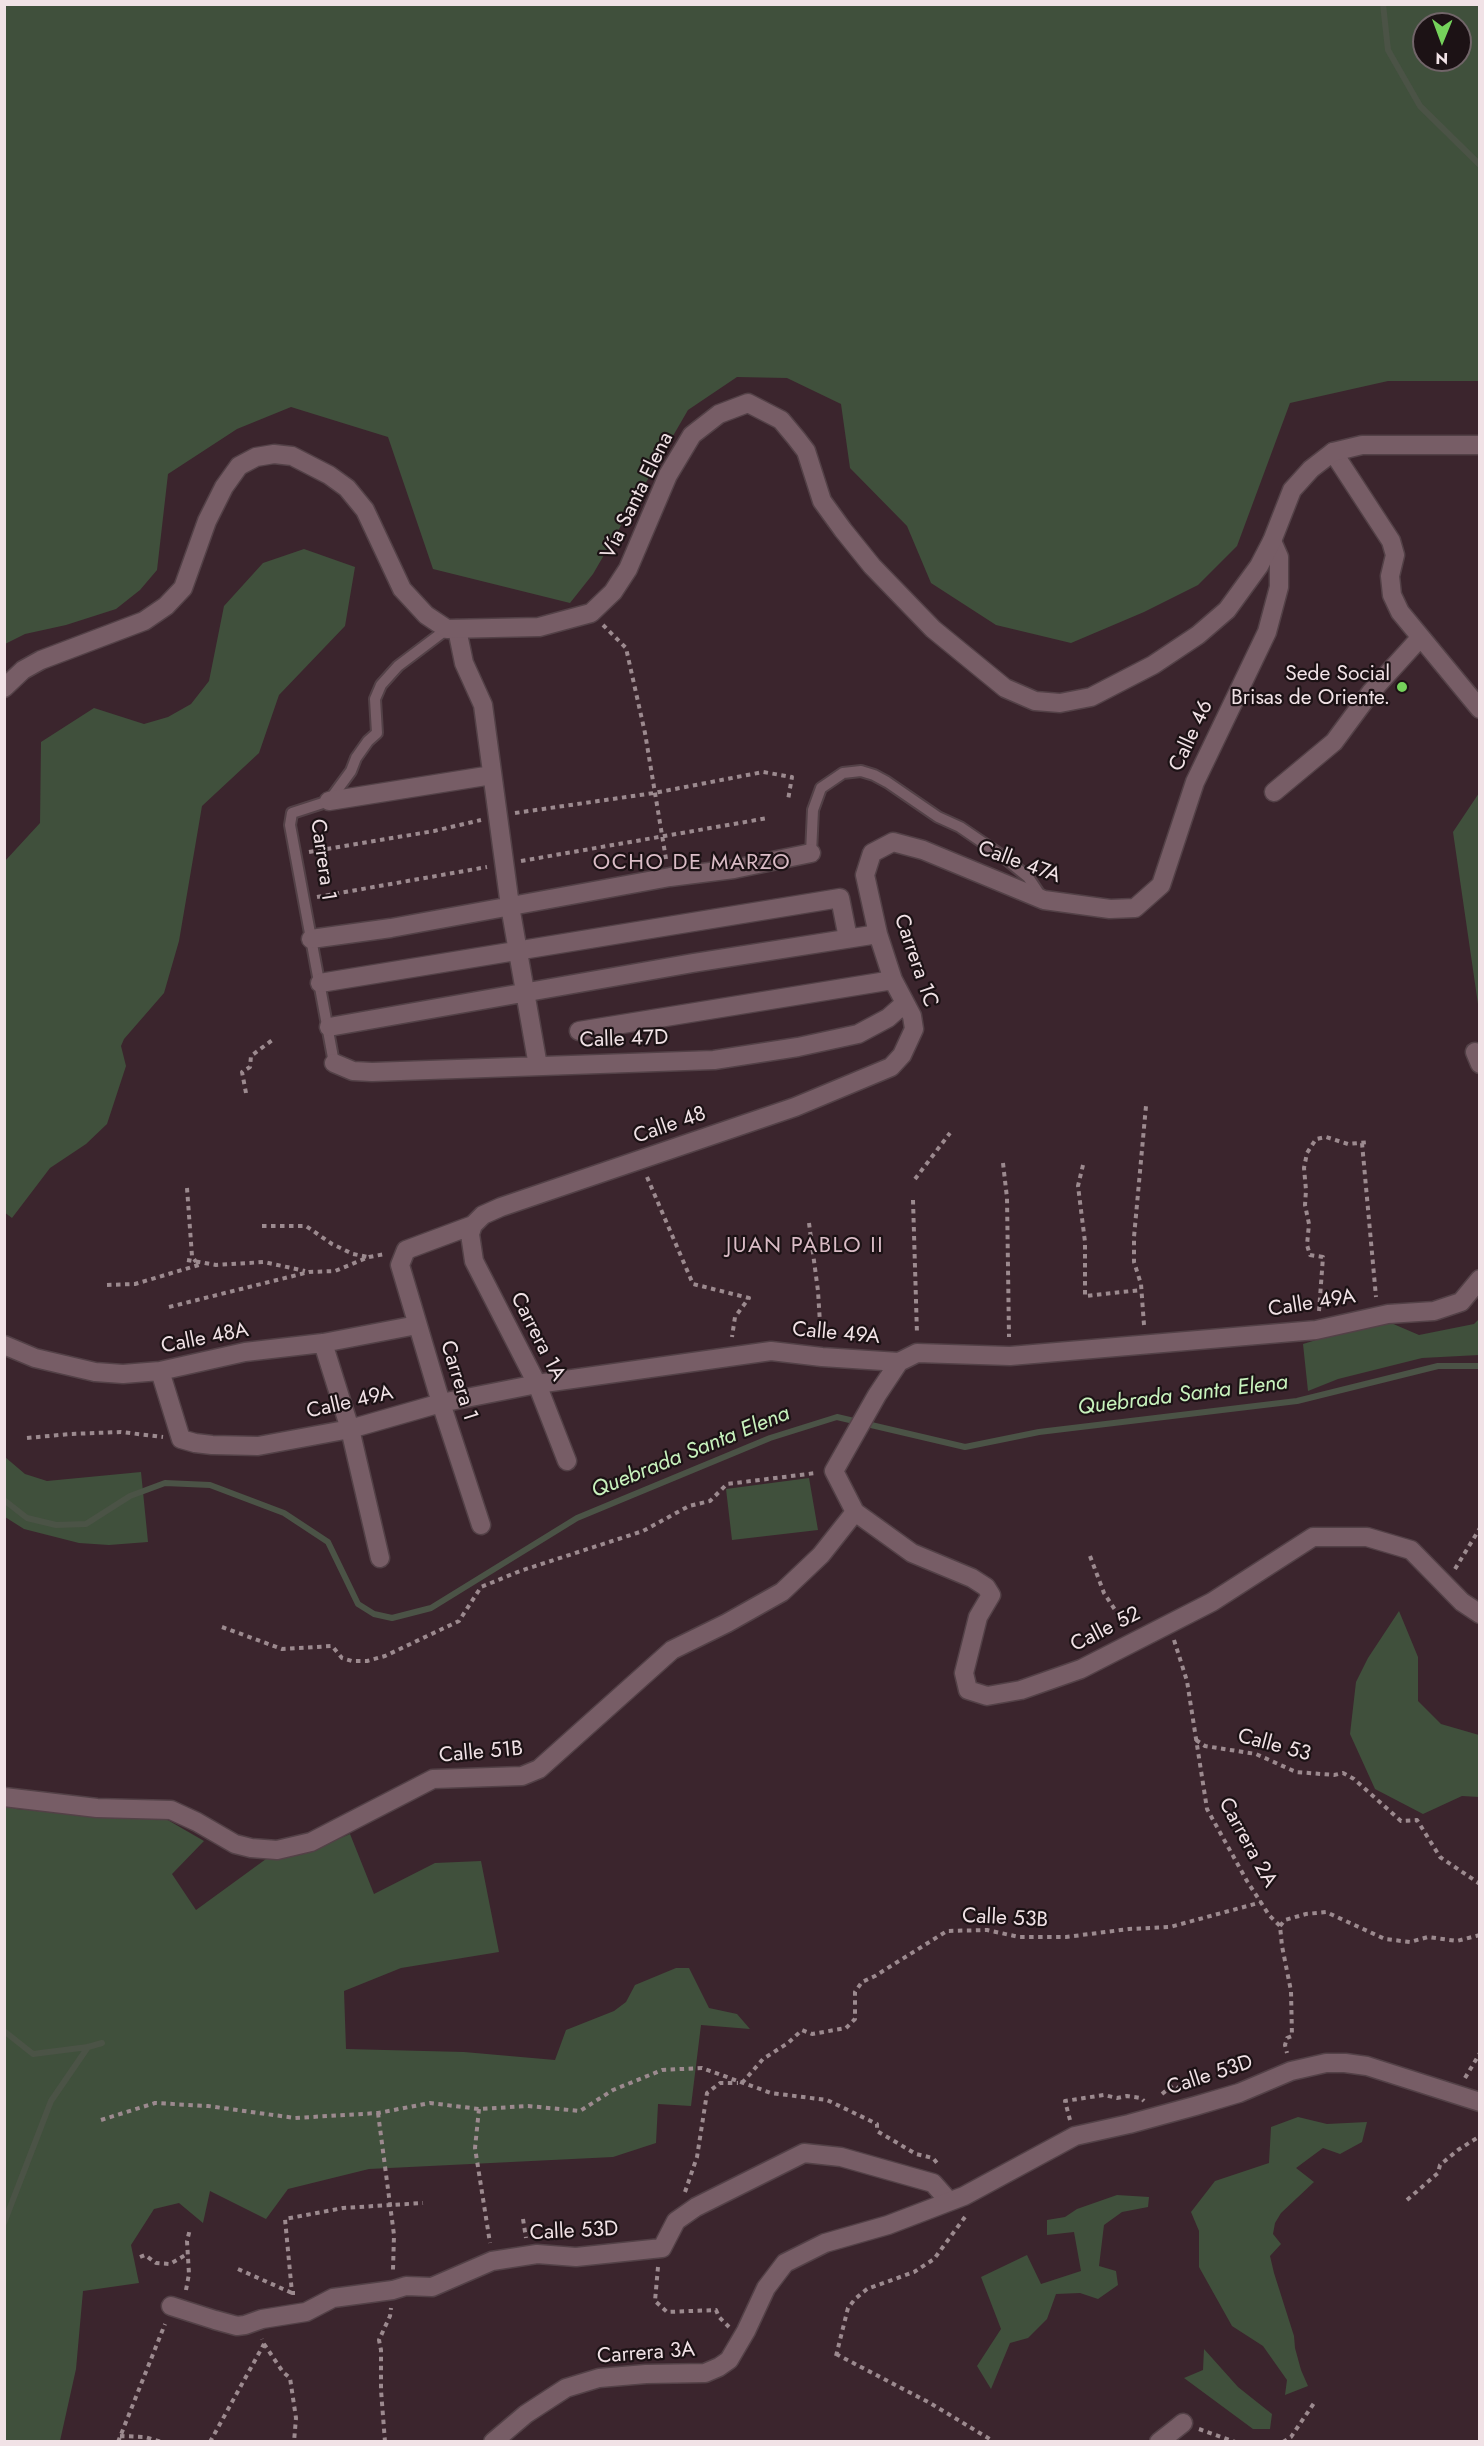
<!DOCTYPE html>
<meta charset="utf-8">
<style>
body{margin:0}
#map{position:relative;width:1484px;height:2446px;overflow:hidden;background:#3b252d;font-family:Jost,sans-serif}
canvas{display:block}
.frame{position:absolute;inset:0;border:6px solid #f1e2e6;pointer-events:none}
.north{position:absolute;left:1412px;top:12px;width:60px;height:60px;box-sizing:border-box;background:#1c1215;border:2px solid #716569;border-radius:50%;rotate:181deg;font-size:16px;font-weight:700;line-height:24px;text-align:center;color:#f1e2e6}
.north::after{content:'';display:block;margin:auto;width:21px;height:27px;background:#75d25b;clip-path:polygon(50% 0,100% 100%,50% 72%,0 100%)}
</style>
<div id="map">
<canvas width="1484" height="2446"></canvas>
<div class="frame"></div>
<div class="north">N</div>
</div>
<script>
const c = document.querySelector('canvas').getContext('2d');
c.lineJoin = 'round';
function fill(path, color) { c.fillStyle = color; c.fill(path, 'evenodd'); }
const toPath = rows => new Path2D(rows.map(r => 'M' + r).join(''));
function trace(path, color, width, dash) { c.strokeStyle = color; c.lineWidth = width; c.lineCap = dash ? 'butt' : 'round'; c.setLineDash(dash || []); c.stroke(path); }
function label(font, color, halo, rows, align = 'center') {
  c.font = font + ' Jost,sans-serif'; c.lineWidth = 4.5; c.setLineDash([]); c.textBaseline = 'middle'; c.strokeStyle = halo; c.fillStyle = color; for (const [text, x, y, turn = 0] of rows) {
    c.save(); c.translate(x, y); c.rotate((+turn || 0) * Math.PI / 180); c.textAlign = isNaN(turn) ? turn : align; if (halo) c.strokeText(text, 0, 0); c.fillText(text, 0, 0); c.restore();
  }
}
const green = toPath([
 [5,4,1479,5,1479,381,1388,381,1290,403,1237,546,1198,585,1144,612,1071,643,996,625,931,583,907,526,850,468,841,404,787,378,737,377,688,410,593,574,570,603,433,569,388,437,291,407,237,429,168,474,157,570,140,590,116,609,66,625,25,634,5,644],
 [1424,24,1460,24,1460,60,1424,60],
 [304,549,355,567,345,626,279,695,259,753,202,806,179,941,164,993,124,1039,121,1046,126,1066,107,1124,86,1144,50,1168,12,1218,4,1212,5,861,40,823,41,742,94,708,144,724,168,717,191,704,209,681,224,606,263,563],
 [1479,793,1479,1011,1453,832],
 [1479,1319,1479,1355,1422,1358,1338,1379,1308,1391,1303,1344,1352,1329,1391,1323,1419,1335,1474,1324],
 [5,1457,25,1474,47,1481,141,1472,148,1542,109,1545,79,1543,24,1529,5,1517],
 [809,1478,818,1530,732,1540,726,1489],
 [1399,1611,1418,1657,1418,1701,1441,1724,1479,1735,1479,1797,1462,1796,1423,1814,1375,1789,1350,1734,1356,1682,1368,1658],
 [4,1805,16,1809,166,1819,204,1841,172,1874,196,1910,266,1859,303,1854,350,1834,374,1894,435,1863,481,1861,499,1952,401,1968,344,1991,346,2049,464,2052,555,2060,566,2030,614,2011,626,2002,635,1985,676,1968,689,1968,709,2008,737,2014,750,2029,701,2025,691,2106,658,2104,656,2143,613,2157,369,2169,288,2189,266,2219,210,2191,203,2223,179,2203,154,2209,131,2245,139,2283,83,2291,76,2369,60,2441,5,2441],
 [1298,2117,1327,2124,1367,2122,1362,2142,1340,2154,1323,2148,1296,2168,1314,2182,1281,2213,1275,2223,1273,2234,1281,2244,1270,2256,1274,2273,1294,2336,1295,2348,1301,2370,1308,2386,1285,2395,1287,2380,1263,2346,1232,2326,1199,2267,1199,2231,1191,2212,1215,2181,1269,2163,1271,2127],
 [1117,2195,1149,2197,1148,2207,1122,2212,1104,2225,1099,2266,1116,2271,1118,2285,1098,2299,1080,2293,1056,2294,1047,2319,1028,2338,1010,2343,991,2389,977,2366,1001,2329,981,2277,1027,2255,1041,2284,1081,2271,1074,2232,1047,2235,1047,2220,1065,2217,1077,2209],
 [1204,2349,1238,2387,1272,2414,1270,2429,1253,2429,1184,2378,1203,2370]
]);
const stream = toPath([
 [1383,4,1388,50,1420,106,1480,165],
 [4,1500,27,1518,56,1525,86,1524,130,1496,165,1483,210,1485,284,1513,328,1542,358,1604,374,1614,392,1618,431,1608,577,1518,770,1438,837,1417,965,1447,1039,1432,1297,1401,1438,1366,1480,1366],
 [4,2031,33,2054,88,2047,102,2043],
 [4,2223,51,2101,88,2047]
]);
const path = toPath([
 [603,625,626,648,645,733,666,859],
 [515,813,654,793,763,772,792,777,788,800],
 [309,852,434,831,481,820],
 [521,861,768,818],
 [317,897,487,867],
 [246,1093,242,1072,250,1067,251,1056,275,1038],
 [1362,1143,1376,1297],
 [1003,1163,1007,1198,1009,1337],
 [1083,1165,1078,1186,1085,1242,1085,1296,1141,1290],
 [647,1177,693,1284,749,1298,735,1317,732,1337],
 [915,1179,950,1133],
 [187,1188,192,1256,196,1262],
 [913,1200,917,1334],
 [809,1223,818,1291,821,1339],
 [262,1226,306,1226,332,1244,353,1254,368,1257],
 [187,1260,216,1265,264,1262,305,1271],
 [107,1285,135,1284,202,1264],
 [169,1307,309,1272,335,1271,369,1257,385,1254],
 [1319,1311,1323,1257,1310,1255,1307,1245,1309,1224,1305,1205,1306,1190,1304,1168,1307,1153,1316,1139,1326,1137,1348,1144,1370,1142],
 [1144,1325,1141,1284,1134,1262,1134,1237,1146,1106],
 [27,1438,70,1434,121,1432,163,1437],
 [1090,1556,1104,1593,1125,1625],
 [1455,1569,1480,1528],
 [222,1627,282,1649,332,1646,342,1658,352,1661,367,1661,385,1656,459,1621,481,1587,520,1571,643,1531,689,1506,710,1501,727,1484,816,1473],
 [1174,1640,1187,1681,1207,1809,1247,1881,1269,1915,1280,1926,1282,1946,1291,1991,1292,2036,1287,2038,1285,2045,1287,2053],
 [1196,1740,1205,1746,1256,1754,1296,1772,1334,1775,1343,1773,1354,1779,1401,1821,1417,1820,1440,1857,1480,1884],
 [1280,1926,1285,1920,1306,1914,1326,1912,1385,1939,1410,1942,1428,1937,1457,1941,1480,1935],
 [1465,2078,1480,2053],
 [742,2083,763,2059,788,2043,802,2030,812,2034,846,2028,855,2019,855,1992,862,1982,875,1976,947,1931,987,1930,1019,1937,1066,1937,1129,1929,1170,1927,1262,1902],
 [1162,2094,1173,2085,1180,2089],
 [479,2109,475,2148,490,2243],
 [378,2113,394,2235,393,2270],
 [101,2120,155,2103,208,2106,295,2118,378,2113,430,2103,479,2109,528,2106,580,2111,613,2090,662,2070,702,2068,771,2093,827,2100,877,2124,877,2131,916,2154,933,2158,937,2163],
 [1070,2120,1065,2101,1104,2095,1117,2098,1127,2096,1141,2098,1144,2101],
 [685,2192,697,2157,707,2093,720,2083,738,2083],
 [1407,2200,1438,2173,1440,2165,1458,2150,1480,2136],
 [523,2219,526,2238],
 [140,2257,145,2255,156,2263,170,2264,187,2254],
 [658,2267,655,2301,667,2312,716,2310,719,2317,729,2327],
 [238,2269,292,2293],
 [186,2290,189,2274,187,2241,190,2229],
 [295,2293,292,2293,285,2219,343,2208,423,2203],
 [264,2344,283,2372,290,2378,296,2418,294,2442],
 [836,2354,930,2403,993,2441],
 [836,2356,848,2308,855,2299,867,2289,914,2272,934,2259,965,2217],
 [1199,2429,1235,2442],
 [120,2436,145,2437,162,2442],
 [118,2442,165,2324],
 [210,2442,264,2344,262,2339],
 [385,2442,381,2390,381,2350,379,2340,390,2316,391,2308],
 [1283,2442,1291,2437,1314,2403]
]);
const lane = toPath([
 [811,853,813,810,821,788,843,773,861,771,874,775,887,782,938,817,960,827,1001,855,1028,877,1042,898],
 [334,1063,290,825,292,813,329,801,351,771,356,758,368,741,377,733,375,699,381,685,398,666,447,629]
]);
const street = toPath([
 [1333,452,1391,541,1395,555,1390,576,1392,595,1400,612,1480,709],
 [457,629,464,663,483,705,510,906,538,1066],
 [1274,792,1334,742,1371,692,1420,638],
 [329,801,492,775],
 [311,939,391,928,670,877,734,869,811,853],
 [320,983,840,898,848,938],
 [329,1027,693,963,878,934],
 [579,1031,893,980],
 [1475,1052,1480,1064],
 [334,1063,353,1071,372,1072,714,1060,798,1047,858,1034,888,1018,905,1003],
 [473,1225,406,1250,400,1265,441,1403,481,1525],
 [323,1343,350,1429,380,1558],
 [4,1345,35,1358,95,1372,123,1374,160,1371,245,1352,323,1343,417,1325],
 [160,1371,181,1439,195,1443,212,1445,258,1446,350,1429,441,1403,537,1384,771,1351,822,1357,899,1362,917,1353,1010,1356,1316,1330,1388,1314,1434,1311,1461,1302,1480,1279],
 [567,1461,537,1384,474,1261,470,1234,473,1225,483,1215,501,1207,795,1107,891,1067,902,1055,914,1029,912,1016,893,980,878,934,865,875,872,853,893,842,923,850,1044,900,1110,909,1135,908,1161,885,1195,782,1267,632,1279,587,1279,557,1272,541],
 [855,1512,912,1553,972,1578,986,1587,991,1595,978,1617,964,1673,968,1690,987,1696,1021,1690,1081,1669,1212,1602,1313,1537,1367,1537,1411,1550,1462,1602,1480,1614],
 [855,1512,834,1471,877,1395,899,1362],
 [4,1797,97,1808,171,1810,197,1822,235,1844,251,1848,277,1850,311,1842,433,1779,522,1776,539,1769,672,1650,727,1623,782,1592,821,1555,855,1512],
 [171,2306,215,2320,237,2326,245,2325,262,2319,306,2312,333,2298,393,2290,406,2286,432,2287,492,2261,537,2254,576,2257,662,2248,676,2221,696,2207,804,2153,841,2157,933,2183,948,2200],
 [1159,2442,1183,2423]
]);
const secondary = toPath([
 [4,688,23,670,41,660,144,621,166,606,183,588,207,521,224,487,239,466,256,457,274,454,292,456,329,475,347,488,365,510,402,589,426,615,447,629,539,627,591,613,613,592,628,569,668,475,692,435,719,414,748,403,781,420,796,438,806,451,822,501,843,530,872,566,933,629,1005,688,1035,701,1060,703,1091,697,1153,665,1198,635,1227,610,1259,566,1272,541,1292,490,1311,469,1333,452,1362,445,1480,445],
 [493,2442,526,2414,566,2388,599,2378,646,2374,705,2373,719,2367,729,2360,746,2331,766,2288,785,2263,825,2243,888,2225,964,2196,1075,2136,1129,2124,1195,2106,1239,2093,1291,2071,1326,2063,1345,2063,1367,2066,1480,2102]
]);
const markers = [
 [1402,687,6,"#75d25b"]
];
const streetNames = [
 ["Vía Santa Elena",638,496,-64],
 ["Calle 46",1192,736,-65],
 ["Carrera 1",322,860,82],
 ["Calle 47A",1019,863,20],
 ["Carrera 1C",915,961,71],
 ["Calle 47D",624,1040,-2],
 ["Calle 48",670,1126,-19],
 ["Calle 49A",1312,1304,-9],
 ["Calle 49A",836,1334,5],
 ["Carrera 1A",537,1337,63],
 ["Calle 48A",205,1339,-11],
 ["Carrera 1",458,1381,73],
 ["Calle 49A",350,1403,-13],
 ["Calle 52",1106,1630,-27],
 ["Calle 53",1274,1746,15],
 ["Calle 51B",481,1753,-5],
 ["Carrera 2A",1247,1843,61],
 ["Calle 53B",1005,1919,3],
 ["Calle 53D",1210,2076,-18],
 ["Calle 53D",574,2232,-3],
 ["Carrera 3A",646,2354,-4]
];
const poiNames = [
 ["Sede Social",1390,675],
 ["Brisas de Oriente.",1390,699]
];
const neighbourhoodNames = [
 ["OCHO DE MARZO",692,864],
 ["JUAN PABLO II",805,1247]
];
const waterNames = [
 ["Quebrada Santa Elena",1183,1396,-7],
 ["Quebrada Santa Elena",691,1453,-22]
];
fill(green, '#40503c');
trace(stream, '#4b5346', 6);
trace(lane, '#534147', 14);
trace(street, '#534147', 21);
trace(secondary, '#534147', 21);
trace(path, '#9c8a8f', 4, [4.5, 4.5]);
trace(lane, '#775d66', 10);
trace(street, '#775d66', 18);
trace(secondary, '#775d66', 18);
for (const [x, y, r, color] of markers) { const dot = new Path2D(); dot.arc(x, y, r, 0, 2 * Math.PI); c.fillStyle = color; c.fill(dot); trace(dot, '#1c1215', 2); }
label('21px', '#f1e2e6', '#1c1215', streetNames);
label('21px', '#f1e2e6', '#1c1215', poiNames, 'right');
c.letterSpacing = '1.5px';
label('22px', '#dabcc6', '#1c1215', neighbourhoodNames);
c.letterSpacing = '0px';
label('italic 22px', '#c8f2bd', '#1c1215', waterNames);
</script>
